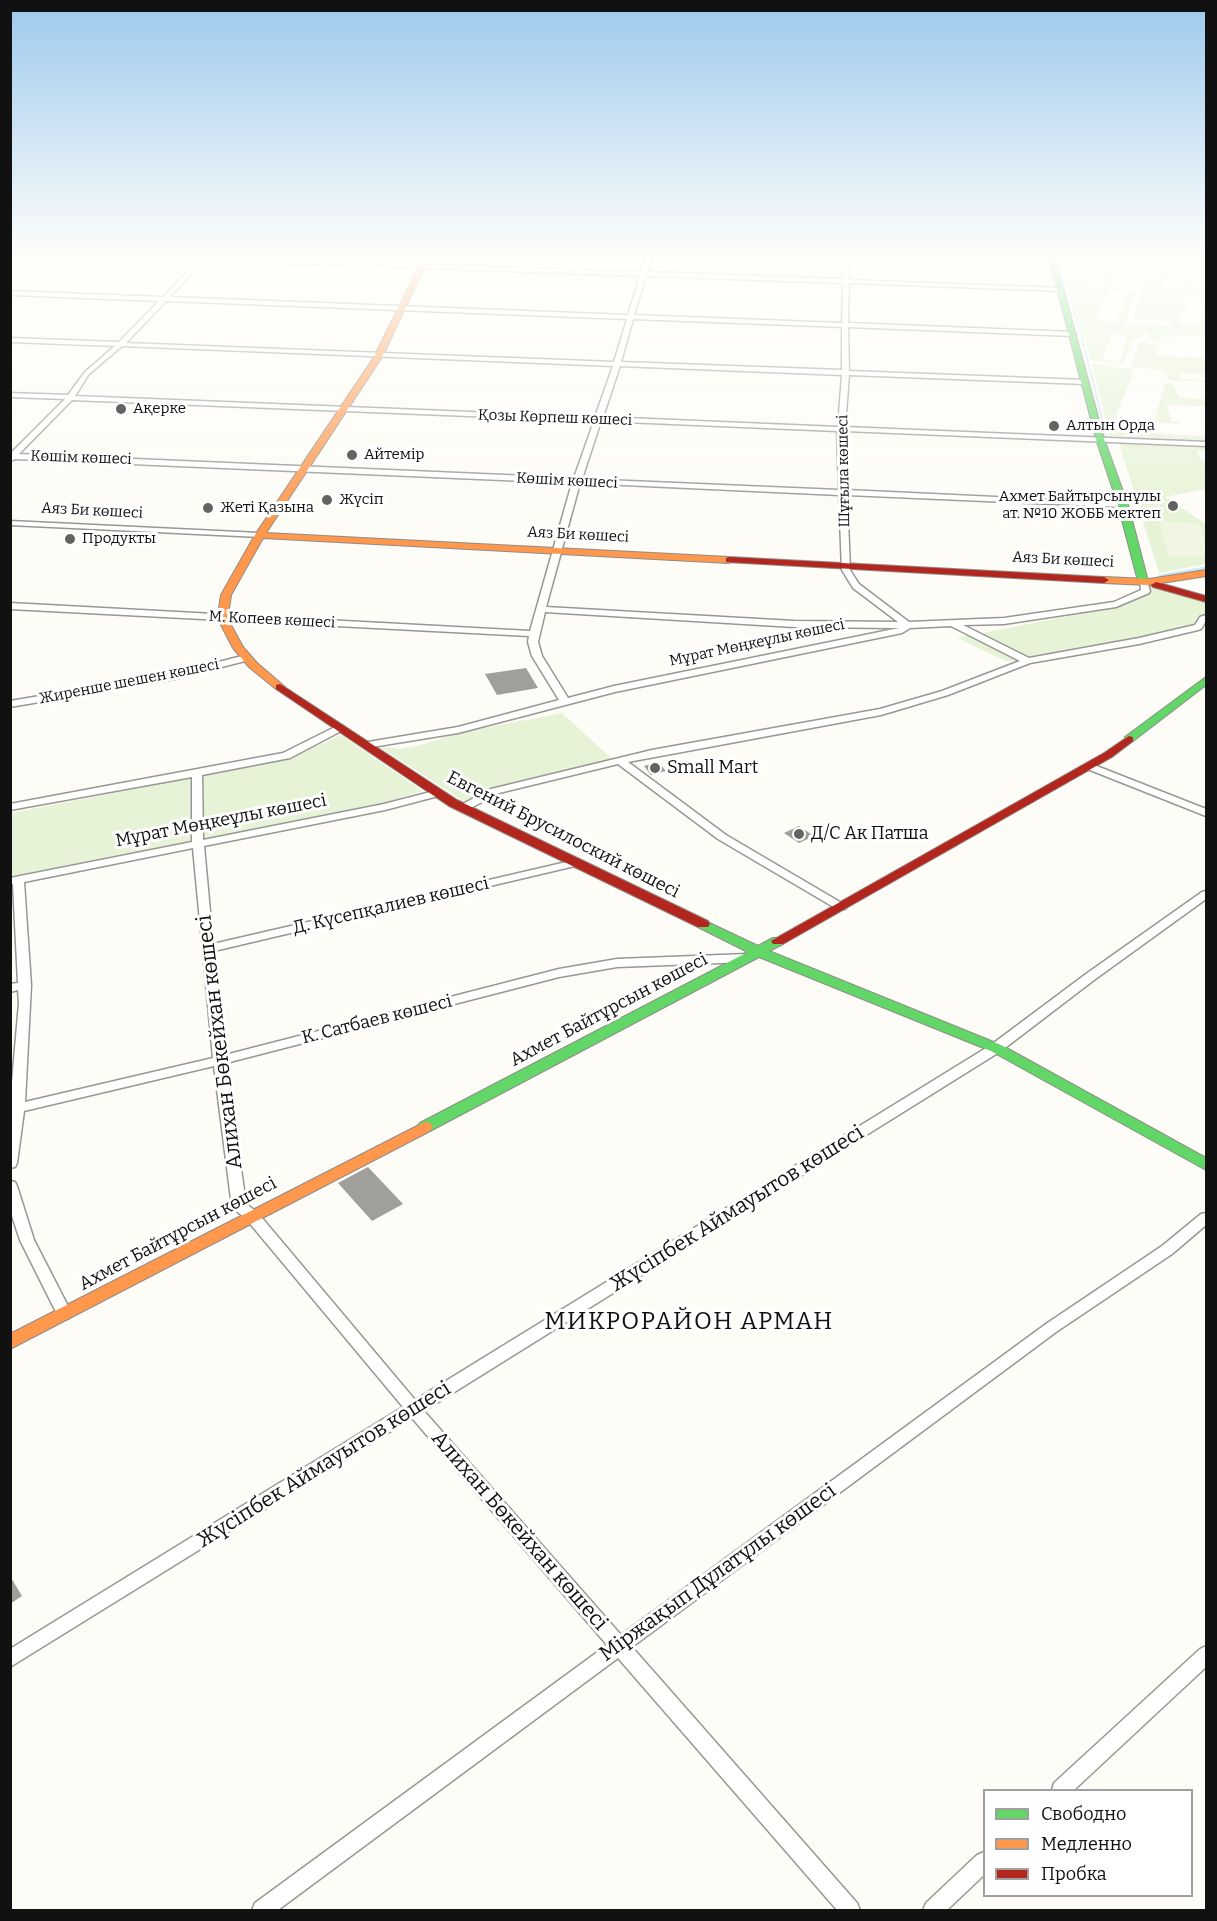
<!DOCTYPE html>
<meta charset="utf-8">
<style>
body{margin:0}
#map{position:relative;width:1217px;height:1921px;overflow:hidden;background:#fdfcf7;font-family:Bitter,serif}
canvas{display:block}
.frame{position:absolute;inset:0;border:12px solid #111;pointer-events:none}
.legend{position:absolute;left:983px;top:1789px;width:210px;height:108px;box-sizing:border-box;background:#fff;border:2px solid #a0a0a0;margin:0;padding:8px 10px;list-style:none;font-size:18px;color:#111}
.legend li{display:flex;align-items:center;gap:12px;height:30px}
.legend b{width:30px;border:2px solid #a0a0a0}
</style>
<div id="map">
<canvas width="1217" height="1921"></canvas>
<div class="frame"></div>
<ul class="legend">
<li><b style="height:8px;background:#63d668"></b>Свободно</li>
<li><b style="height:8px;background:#ff974d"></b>Медленно</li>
<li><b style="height:8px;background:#b3261e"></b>Пробка</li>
</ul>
</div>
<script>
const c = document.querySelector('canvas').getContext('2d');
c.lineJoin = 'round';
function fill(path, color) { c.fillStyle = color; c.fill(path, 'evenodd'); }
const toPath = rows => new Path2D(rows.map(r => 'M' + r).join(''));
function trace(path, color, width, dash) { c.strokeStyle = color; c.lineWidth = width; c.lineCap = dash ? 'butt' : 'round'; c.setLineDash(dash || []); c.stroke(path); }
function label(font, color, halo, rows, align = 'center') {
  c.font = font + ' Bitter,serif'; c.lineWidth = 6; c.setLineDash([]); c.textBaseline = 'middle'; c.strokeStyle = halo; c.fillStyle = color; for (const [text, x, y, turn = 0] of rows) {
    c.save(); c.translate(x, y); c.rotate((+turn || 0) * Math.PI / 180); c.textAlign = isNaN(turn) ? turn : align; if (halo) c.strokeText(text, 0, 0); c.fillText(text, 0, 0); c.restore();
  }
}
const green = toPath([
 [1060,254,1123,254,1110,287,1136,292,1124,325,1172,326,1171,321,1133,320,1142,292,1140,289,1142,282,1121,280,1132,254,1200,261,1192,290,1206,292,1206,295,1187,295,1184,305,1187,306,1185,310,1182,310,1179,321,1182,324,1200,326,1201,324,1197,323,1201,322,1202,319,1199,319,1203,315,1200,314,1205,309,1202,308,1206,306,1203,301,1206,302,1206,336,1159,335,1161,340,1206,343,1155,341,1149,338,1149,332,1144,331,1142,338,1132,341,1123,363,1091,361],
 [1097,257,1113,258,1109,262,1112,262,1111,264,1107,266,1110,268,1105,270,1108,270,1107,274,1103,276,1105,278,1101,280,1104,280,1099,284,1103,284,1102,286,1085,285,1082,282,1087,272,1090,272,1092,268,1089,268,1093,258],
 [1175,261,1191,263,1187,266,1190,267,1190,269,1186,270,1189,273,1185,273,1188,275,1187,279,1183,278,1186,283,1182,283,1185,285,1181,287,1183,291,1165,289,1163,286,1166,277,1169,277,1171,273,1167,272,1171,263],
 [1111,290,1129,292,1124,295,1127,296,1126,298,1122,300,1125,300,1125,302,1120,304,1124,305,1122,309,1118,311,1121,311,1120,313,1116,315,1119,316,1119,318,1115,318,1117,323,1099,321,1099,318,1096,317,1101,307,1104,307,1106,302,1103,302,1107,291],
 [1112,334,1128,336,1120,362,1103,360],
 [1139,342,1154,345,1158,356,1206,358,1206,374,1178,373,1181,379,1206,380,1206,382,1170,380,1164,371,1132,366],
 [1092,364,1134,370,1114,420,1106,421],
 [1165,383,1172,383,1180,398,1206,399,1206,406,1166,405,1172,421,1178,421,1179,424,1154,422],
 [1125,423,1125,425,1140,427,1141,425,1153,426,1156,434,1206,436,1206,440,1110,436,1107,426],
 [1119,443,1206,447,1206,451,1197,451,1200,459,1206,459,1206,489,1165,497,1206,524,1206,564,1159,573],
 [1149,586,1206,603,1206,618,1203,619,1198,627,1028,661,1006,661,957,638,1125,605,1151,592],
 [562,713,612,759,489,788,465,802,378,746,400,749,417,746,463,732],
 [341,735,422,791,384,803,11,876,11,813,290,759]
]);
const pitch = toPath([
 [1159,521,1199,523,1206,544,1206,557,1169,556]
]);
const streamFar1 = toPath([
 [1058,254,1070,296],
 [1072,302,1088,361],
 [1088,363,1103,422],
 [1104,426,1106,437,1111,437],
 [1121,438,1206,441]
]);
const stream = toPath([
 [1160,576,1206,568]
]);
const building = toPath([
 [526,668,538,688,497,695,485,674],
 [658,762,666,771,651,775,644,766],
 [799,826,814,836,799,843,784,833],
 [368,1167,403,1204,372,1221,338,1183],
 [10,1576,22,1596,10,1604]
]);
const street = toPath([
 [73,254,202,257,205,254,211,254,208,257,641,272,646,254,652,254,647,272,843,279,844,254,850,254,849,280,1063,288,1061,291,849,283,848,323,1073,332,1076,334,1073,336,848,327,849,371,1085,380,1088,382,1085,384,849,375,845,427,1206,442,1206,446,845,431,847,490,1123,503,1127,505,1123,507,847,495,850,570,859,584,909,622,1004,618,1114,602,1141,590,1140,579,1147,581,1150,591,1149,593,1116,607,1004,624,963,625,1029,658,1139,638,1195,625,1200,617,1206,615,1206,621,1201,629,1198,630,1139,644,1030,663,948,695,881,715,628,762,726,835,845,905,847,907,845,909,837,909,718,839,618,764,499,793,467,810,459,810,458,808,459,806,491,789,652,750,880,709,942,691,1020,661,951,626,910,628,902,633,615,692,458,733,366,748,361,745,362,743,458,727,559,700,532,656,528,642,529,636,10,609,10,603,530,631,572,483,15,459,10,461,10,454,65,399,10,397,10,393,68,395,85,372,115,346,10,342,10,338,119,342,159,301,10,295,10,291,163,297,199,260,76,256,73,254],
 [205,260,640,276,628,315,170,297,205,260],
 [646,276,843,283,842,323,634,315,646,276],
 [166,301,627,319,614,362,126,343,166,301],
 [633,319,842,327,842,370,621,362,633,319],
 [122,346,613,366,595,417,75,396,89,374,122,346],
 [620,366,842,375,838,427,603,417,620,366],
 [72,400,594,421,574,478,19,454,72,400],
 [601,421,837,431,839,490,582,479,601,421],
 [580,483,839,495,842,570,853,588,898,622,794,621,546,607,580,483],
 [545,612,794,627,899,628,614,686,568,698,542,656,538,642,545,612],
 [1137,254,1155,254,1206,258,1206,262,1137,254],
 [10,521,260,533,264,535,260,537,10,525,10,521],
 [246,655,251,658,249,660,175,679,10,707,10,701,175,673,246,655],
 [339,725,343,726,343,730,290,758,202,775,203,840,384,804,438,790,443,793,442,795,385,810,204,846,213,944,575,860,581,863,575,866,214,951,225,1055,559,969,617,959,747,954,753,958,747,962,617,967,559,977,226,1063,246,1204,257,1212,415,1400,991,1045,1086,974,1202,892,1206,891,1206,899,1094,980,1001,1051,424,1411,621,1635,1046,1324,1162,1246,1201,1214,1206,1213,1206,1225,1172,1254,1056,1332,632,1647,857,1903,860,1910,837,1910,618,1658,278,1910,252,1910,255,1903,607,1645,412,1418,10,1667,10,1649,403,1407,247,1220,232,1207,214,1066,24,1111,17,1163,15,1167,10,1168,10,1105,19,1003,18,990,10,992,10,984,18,983,13,884,10,884,10,878,192,842,192,777,10,810,10,804,283,753,339,725],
 [193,848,213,1058,25,1102,31,985,24,882,193,848],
 [1089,763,1206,809,1206,816,1085,768,1084,766,1089,763],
 [10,1181,15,1182,17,1186,34,1240,72,1314,69,1318,64,1320,59,1318,20,1240,10,1210,10,1181],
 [1206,1646,1206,1667,1074,1790,1052,1790,1054,1783,1200,1649,1206,1646],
 [984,1852,984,1875,947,1910,923,1910,926,1903,977,1855,984,1852]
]);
const fast = toPath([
 [1048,254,1054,254,1104,439,1128,505,1148,581,1146,583,1138,581,1118,505,1096,439,1048,254],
 [1206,677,1206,685,1133,741,1125,741,1125,737,1206,677],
 [703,920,758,946,773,938,783,938,785,941,783,944,769,951,1001,1045,1206,1158,1206,1170,991,1051,759,957,430,1131,420,1131,417,1127,420,1123,748,952,698,927,696,924,703,920]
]);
const slow = toPath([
 [425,254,431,254,382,357,266,533,729,557,734,560,729,563,263,538,231,595,229,609,231,625,243,647,257,663,285,687,284,689,276,689,249,667,233,648,221,625,219,609,221,595,255,535,374,357,425,254],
 [1206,570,1206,576,1149,585,1104,583,1099,580,1104,577,1149,579,1206,570],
 [425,1122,430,1123,433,1127,430,1131,10,1349,10,1334,425,1122]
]);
const jam = toPath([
 [729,557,1104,577,1109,580,1104,583,726,562,726,558,729,557],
 [1156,582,1206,596,1206,602,1153,587,1151,585,1156,582],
 [280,684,457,800,708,921,710,924,708,927,698,927,449,806,276,689,276,685,280,684],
 [1129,736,1133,737,1133,741,1112,757,783,944,773,944,771,941,1104,753,1129,736]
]);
const markers = [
 [121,409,6,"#646362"],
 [1054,426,6,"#646362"],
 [352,455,6,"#646362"],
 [327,500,6,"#646362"],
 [1173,506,6,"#646362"],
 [208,508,6,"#646362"],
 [70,539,6,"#646362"],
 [655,768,6,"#646362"],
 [799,834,6,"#646362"]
];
const farPoinames = [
 ["Ақерке",133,409],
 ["Алтын Орда",1066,426],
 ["Айтемір",364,455],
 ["Ахмет Байтырсынұлы",1161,497,"right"],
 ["ат. №10 ЖОББ мектеп",1161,514,"right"],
 ["Жүсіп",339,500],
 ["Жеті Қазына",220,508],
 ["Продукты",82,539]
];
const farStreetnames = [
 ["Қозы Көрпеш көшесі",555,418,2],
 ["Көшім көшесі",81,458,2],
 ["Шұғыла көшесі",844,471,-91],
 ["Көшім көшесі",567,481,3],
 ["Аяз Би көшесі",92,511,3],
 ["Аяз Би көшесі",578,535,3],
 ["Аяз Би көшесі",1063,560,3],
 ["М. Копеев көшесі",272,620,3],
 ["Мұрат Мөңкеұлы көшесі",757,643,-12],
 ["Жиренше шешен көшесі",129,682,-11]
];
const poiNames = [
 ["Small Mart",667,768],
 ["Д/С Ак Патша",811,834]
];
const streetNames = [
 ["Мұрат Мөңкеұлы көшесі",221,821,-11],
 ["Евгений Брусилоский көшесі",563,835,27],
 ["Д. Күсепқалиев көшесі",391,906,-13],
 ["Ахмет Байтұрсын көшесі",609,1010,-28],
 ["К. Сатбаев көшесі",377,1020,-14],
 ["Ахмет Байтұрсын көшесі",178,1234,-28]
];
const nearStreetnames = [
 ["Алихан Бөкейхан көшесі",220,1042,-97],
 ["Жүсіпбек Аймауытов көшесі",737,1209,-32],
 ["Жүсіпбек Аймауытов көшесі",324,1465,-32],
 ["Алихан Бөкейхан көшесі",519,1531,49],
 ["Міржақып Дұлатұлы көшесі",718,1573,-36]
];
const nearNeighbourhoodnames = [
 ["МИКРОРАЙОН АРМАН",689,1322]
];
fill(green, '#e7f3d7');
fill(pitch, '#f0f6e1');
trace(streamFar1, '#cde8f7', 2);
trace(stream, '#cde8f7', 3);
fill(building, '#a19f9c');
trace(street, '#979795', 3);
trace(fast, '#8e8d8b', 2);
trace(slow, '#8e8d8b', 2);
trace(jam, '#8e8d8b', 2);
fill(street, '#fffffe');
fill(fast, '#63d668');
fill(slow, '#ff974d');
fill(jam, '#b3261e');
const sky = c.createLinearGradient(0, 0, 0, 523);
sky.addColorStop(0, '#9dc9ee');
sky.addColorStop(0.49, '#fefefb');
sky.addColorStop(1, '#fefefb00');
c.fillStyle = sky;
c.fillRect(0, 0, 1217, 523);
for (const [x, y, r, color] of markers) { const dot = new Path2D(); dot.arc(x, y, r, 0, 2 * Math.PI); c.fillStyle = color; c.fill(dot); trace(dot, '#fff', 2); }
label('15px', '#111', '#fff', farPoinames, 'left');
label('15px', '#111', '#fff', farStreetnames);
label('18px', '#111', '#fff', poiNames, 'left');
label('18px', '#111', '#fff', streetNames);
label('21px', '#111', '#fff', nearStreetnames);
c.letterSpacing = '1.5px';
label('24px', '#111', '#fff', nearNeighbourhoodnames);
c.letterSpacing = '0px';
</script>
